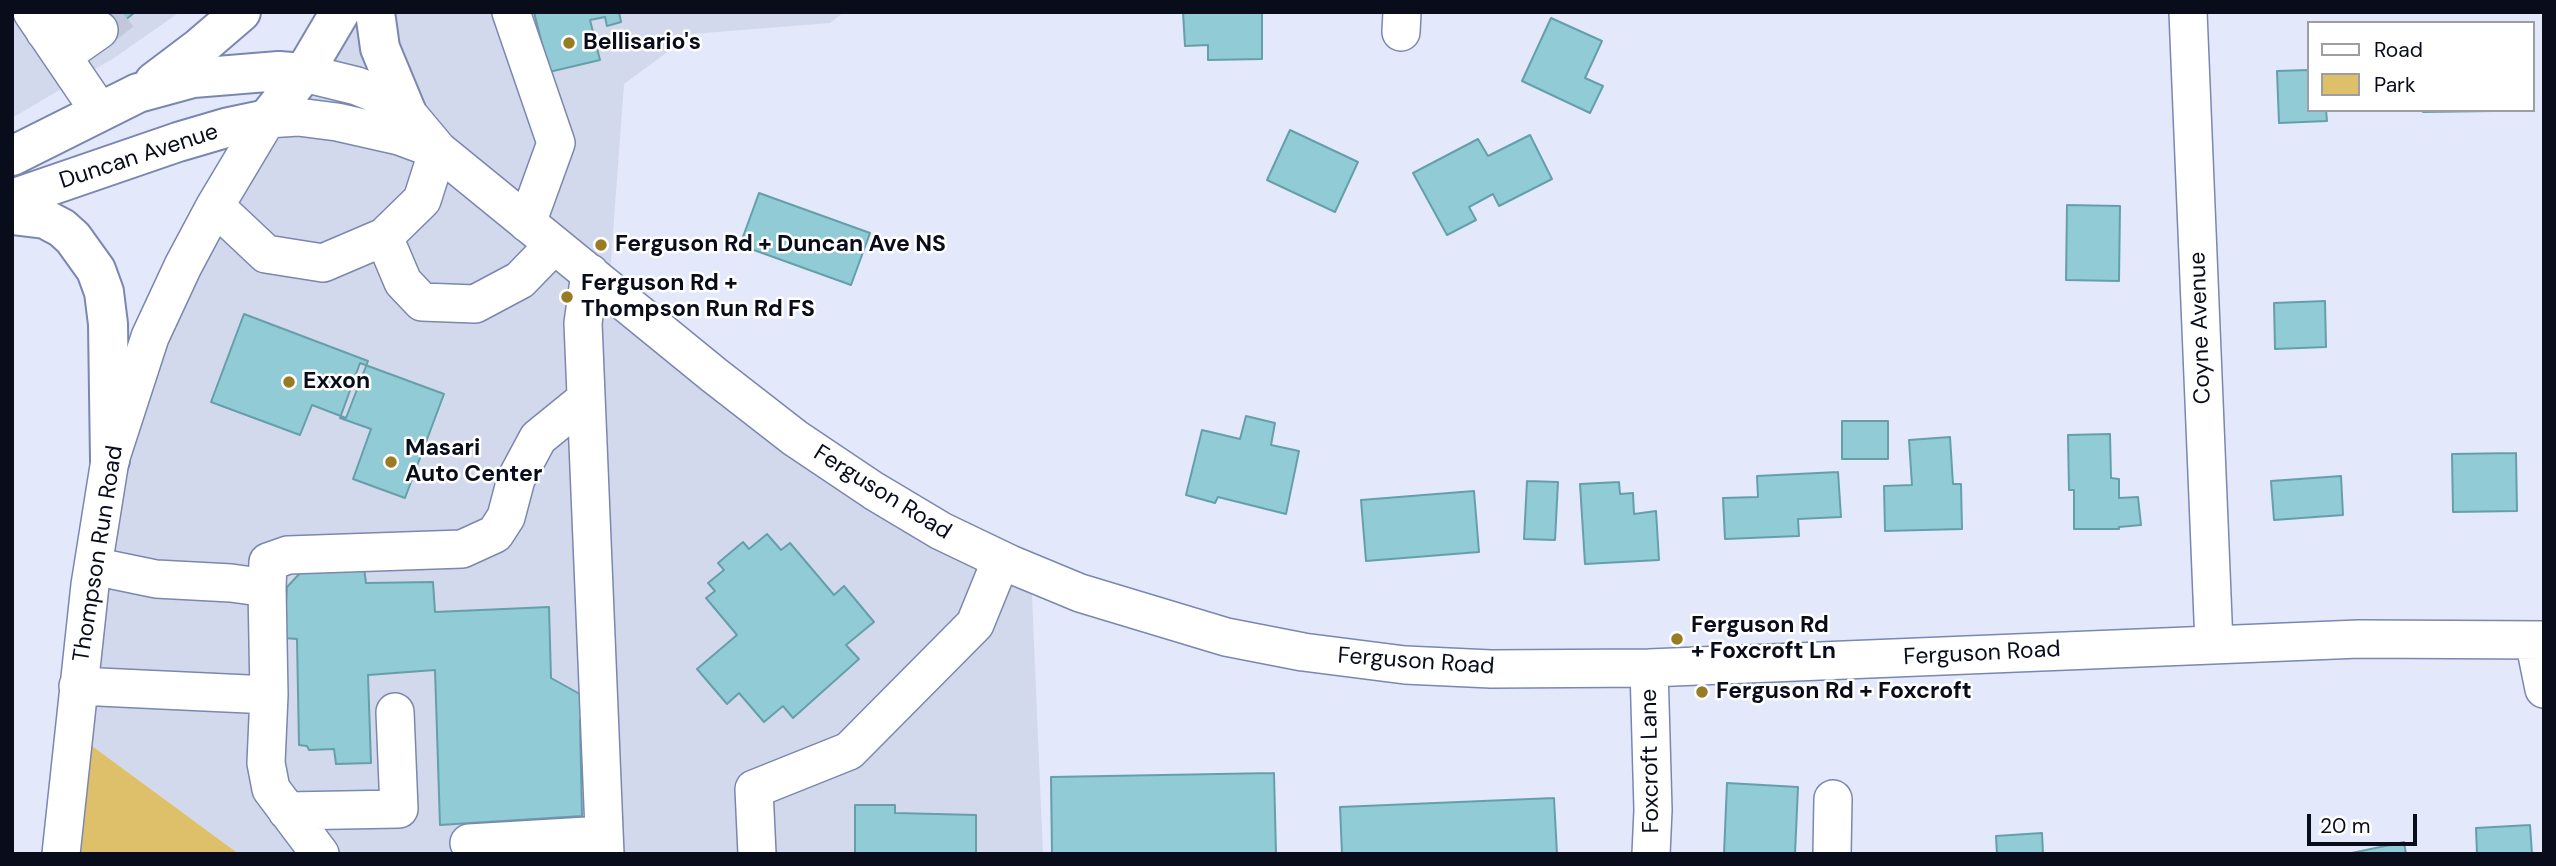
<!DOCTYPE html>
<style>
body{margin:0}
#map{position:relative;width:2556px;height:866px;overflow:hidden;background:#e3e9fb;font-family:"DM Sans",sans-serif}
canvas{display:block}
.frame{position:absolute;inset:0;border:14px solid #080c1b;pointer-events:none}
.legend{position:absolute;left:2307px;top:21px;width:228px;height:91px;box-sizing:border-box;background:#fff;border:2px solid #9c9ea4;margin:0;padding:9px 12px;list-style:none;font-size:21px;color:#080c1b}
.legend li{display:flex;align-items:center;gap:14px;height:35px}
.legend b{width:35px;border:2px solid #9c9ea4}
.scale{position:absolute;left:2307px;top:814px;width:110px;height:32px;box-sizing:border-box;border:4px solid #080c1b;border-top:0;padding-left:9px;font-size:21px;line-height:24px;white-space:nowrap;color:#080c1b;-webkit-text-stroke:5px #fff;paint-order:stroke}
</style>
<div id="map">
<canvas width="2556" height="866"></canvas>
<div class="frame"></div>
<ul class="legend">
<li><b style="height:9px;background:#fff"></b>Road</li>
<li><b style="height:19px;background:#dfc06a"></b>Park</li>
</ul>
<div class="scale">20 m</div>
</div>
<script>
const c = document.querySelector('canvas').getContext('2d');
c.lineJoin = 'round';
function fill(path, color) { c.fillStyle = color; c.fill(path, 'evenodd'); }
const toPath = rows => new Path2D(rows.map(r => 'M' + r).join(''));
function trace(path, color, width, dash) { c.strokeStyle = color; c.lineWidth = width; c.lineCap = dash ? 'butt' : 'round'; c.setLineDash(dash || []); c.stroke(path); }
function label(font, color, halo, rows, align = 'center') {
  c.font = font + ' "DM Sans",sans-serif'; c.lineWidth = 5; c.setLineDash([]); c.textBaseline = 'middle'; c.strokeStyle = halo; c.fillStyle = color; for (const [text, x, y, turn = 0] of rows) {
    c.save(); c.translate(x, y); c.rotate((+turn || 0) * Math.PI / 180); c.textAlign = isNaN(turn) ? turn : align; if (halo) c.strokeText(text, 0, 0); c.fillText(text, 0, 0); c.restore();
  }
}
const built = toPath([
 [12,12,180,12,114,58,12,118],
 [340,12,844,12,830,23,692,34,624,84,609,288,714,375,1031,572,1043,854,239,854,73,732,129,399]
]);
const green = toPath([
 [73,732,239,854,61,854]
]);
const building = toPath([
 [85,12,135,12,105,37,85,12],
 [534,12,619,12,621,22,607,26,605,17,590,20,600,60,549,72,534,12],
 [1183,12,1262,12,1262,59,1208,60,1208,45,1185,46,1183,12],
 [1551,18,1602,41,1585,78,1603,86,1590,113,1522,81,1551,18],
 [2309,70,2309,110,2326,110,2327,121,2279,123,2277,71,2309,70],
 [2423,110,2493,110,2493,111,2423,112,2423,110],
 [1290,130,1358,162,1335,212,1267,180,1290,130],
 [1530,135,1552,179,1499,206,1493,194,1469,207,1476,220,1447,235,1413,173,1478,139,1488,156,1530,135],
 [759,193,870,233,851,285,740,245,759,193],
 [2067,205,2120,206,2119,281,2066,280,2067,205],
 [2325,301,2326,347,2275,349,2274,303,2325,301],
 [244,314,368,361,346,418,312,405,300,435,211,402,244,314],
 [360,363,444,394,405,498,353,479,371,429,340,418,360,363],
 [1246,416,1275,423,1271,445,1299,451,1286,514,1218,497,1215,503,1186,495,1202,430,1240,439,1246,416],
 [1842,421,1888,421,1888,459,1842,459,1842,421],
 [2110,434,2111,478,2119,479,2119,498,2138,497,2141,525,2119,527,2119,529,2074,529,2074,490,2069,490,2068,435,2110,434],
 [1950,437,1953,484,1961,484,1962,529,1885,531,1884,486,1912,485,1909,440,1950,437],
 [2516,453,2517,511,2453,512,2452,454,2516,453],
 [1838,472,1841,517,1798,519,1799,536,1725,539,1723,498,1758,497,1757,476,1838,472],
 [2341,476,2343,515,2274,520,2271,481,2341,476],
 [1527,481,1558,482,1555,540,1524,539,1527,481],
 [1619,482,1620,494,1633,493,1634,514,1656,511,1659,560,1585,564,1580,484,1619,482],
 [1474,491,1479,552,1366,561,1361,500,1474,491],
 [767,534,781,550,790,543,834,595,844,586,874,622,846,645,859,659,793,718,783,706,764,722,739,693,727,704,697,669,737,635,706,598,715,591,708,583,724,570,718,563,743,542,749,549,767,534],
 [364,568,366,583,433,582,435,612,549,607,551,678,587,698,588,720,580,720,582,816,440,825,435,670,368,675,371,763,336,764,334,749,309,750,307,746,299,745,297,639,284,638,287,587,302,571,364,568],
 [1274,773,1276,854,1052,854,1051,777,1274,773],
 [1727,783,1798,787,1795,854,1724,854,1727,783],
 [1554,798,1557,854,1342,854,1340,807,1554,798],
 [855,805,895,805,895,813,976,815,976,854,855,854,855,805],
 [2530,825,2532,854,2477,854,2476,828,2530,825],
 [2042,833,2043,854,1997,854,1996,836,2042,833],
 [2404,842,2406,854,2347,854,2404,842]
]);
const minorTunnel = toPath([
 [99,30,122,12]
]);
const minor = toPath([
 [32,12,100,112],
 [511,12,556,143,527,223],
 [2188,12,2214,644],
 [45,32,73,12],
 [1401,32,1402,12],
 [62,56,99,30],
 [304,73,357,86,377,94,407,113,438,150,714,375,795,438,874,491,941,531,1010,564,1080,593,1226,637,1303,652,1405,665,1491,669,1649,668,2359,639,2544,640],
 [215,206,266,254,323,263,384,237,422,200,438,150],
 [384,237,403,282,422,302,475,304,520,280,554,245],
 [590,273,583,323,605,854],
 [267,588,268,562,288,555,462,549,495,534,506,517,516,479,538,438,586,399],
 [2534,640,2544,689],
 [1649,668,1653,810,1651,854],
 [78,686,269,695,267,588,231,583,156,579,93,566],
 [269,695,266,763,271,789,320,854],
 [287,811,399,809,395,712],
 [469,843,604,835],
 [61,854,90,585,110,460,150,337,183,266,215,206,267,119,298,117,337,122,399,136,437,150],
 [757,854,754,789,849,751,975,624,1001,560],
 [1832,854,1833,799]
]);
const major = toPath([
 [375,12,380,48,407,113],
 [154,82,199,48,241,12],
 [12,156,138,93,193,78,279,71,304,73],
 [12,199,178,142,229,127,267,119,304,73,340,12],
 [12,215,45,219,62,228,73,238,96,270,104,292,108,324,110,460]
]);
const markers = [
 [569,43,7,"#987c24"],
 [601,245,7,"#987c24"],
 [567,297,7,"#987c24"],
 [289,382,7,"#987c24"],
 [391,462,7,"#987c24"],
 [1677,639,7,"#987c24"],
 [1702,692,7,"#987c24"]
];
const poiNames = [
 ["Bellisario's",583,43],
 ["Ferguson Rd + Duncan Ave NS",615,245],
 ["Ferguson Rd +",581,284],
 ["Thompson Run Rd FS",581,310],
 ["Exxon",303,382],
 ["Masari",405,449],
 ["Auto Center",405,475],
 ["Ferguson Rd",1691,626],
 ["+ Foxcroft Ln",1691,652],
 ["Ferguson Rd + Foxcroft",1716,692]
];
const streetNames = [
 ["Duncan Avenue",139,157,-18],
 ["Coyne Avenue",2201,328,-92],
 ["Ferguson Road",882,493,32],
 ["Thompson Run Road",99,554,-81],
 ["Ferguson Road",1982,654,-3],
 ["Ferguson Road",1416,662,4],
 ["Foxcroft Lane",1651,761,-91]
];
fill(built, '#d3d9ed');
fill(green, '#dfc06a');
fill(building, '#90cbd6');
trace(building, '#659faa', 2);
trace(minorTunnel, '#c2c8d9', 37, [37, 18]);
trace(minor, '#7a87af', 40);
trace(major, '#7a87af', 42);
trace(minor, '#fff', 37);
trace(major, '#fff', 38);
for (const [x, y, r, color] of markers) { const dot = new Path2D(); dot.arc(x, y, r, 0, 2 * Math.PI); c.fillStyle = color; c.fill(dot); trace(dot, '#fff', 2.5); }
label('bold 23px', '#080c1b', '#fff', poiNames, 'left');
label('23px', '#080c1b', '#fff', streetNames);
</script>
